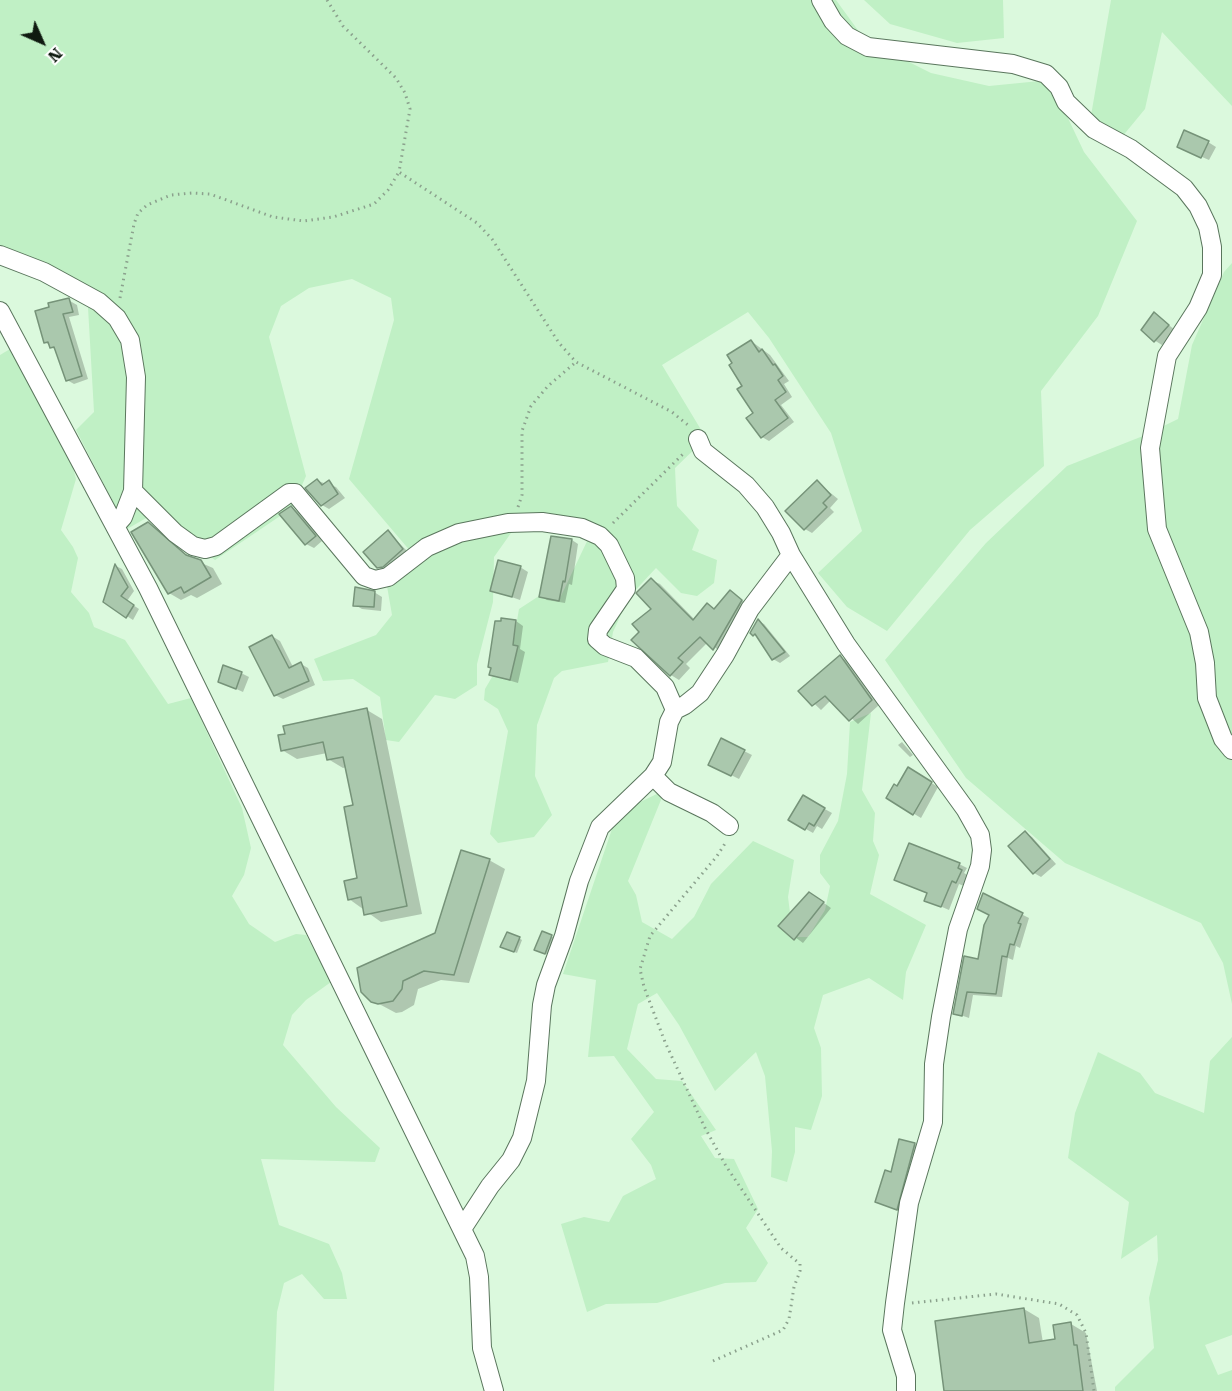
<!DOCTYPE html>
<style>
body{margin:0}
#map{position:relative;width:1232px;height:1391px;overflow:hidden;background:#dbf9dd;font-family:"Roboto Serif",serif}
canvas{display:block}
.north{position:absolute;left:12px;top:12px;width:60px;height:60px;-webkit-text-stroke:4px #fff;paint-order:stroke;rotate:135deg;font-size:16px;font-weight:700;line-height:24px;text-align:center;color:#0f1a10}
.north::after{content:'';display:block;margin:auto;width:21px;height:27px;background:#0f1a10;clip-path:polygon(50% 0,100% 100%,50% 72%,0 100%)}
</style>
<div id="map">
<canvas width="1232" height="1391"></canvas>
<div class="north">N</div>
</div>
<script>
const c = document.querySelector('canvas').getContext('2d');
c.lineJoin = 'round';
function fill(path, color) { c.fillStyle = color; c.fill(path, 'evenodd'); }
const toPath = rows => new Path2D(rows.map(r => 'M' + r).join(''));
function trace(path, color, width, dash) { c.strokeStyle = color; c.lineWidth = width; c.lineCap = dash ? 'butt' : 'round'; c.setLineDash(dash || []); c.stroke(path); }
const green = toPath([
 [0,0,836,0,865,40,931,73,989,86,1050,80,1084,152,1137,221,1098,316,1041,391,1044,466,970,530,887,631,847,607,818,573,862,531,831,433,769,338,748,312,662,365,706,438,675,468,676,490,677,506,699,530,692,550,717,560,714,583,697,596,681,593,656,568,629,597,613,632,608,662,562,671,554,678,537,725,535,776,552,815,534,837,498,843,490,834,508,731,498,709,484,700,485,689,492,677,510,662,519,609,539,596,560,598,590,535,547,524,511,533,494,557,493,602,477,664,477,685,455,699,435,695,399,742,386,740,380,697,353,679,323,681,314,659,376,635,392,615,387,586,417,559,349,479,394,320,391,298,352,279,309,288,281,306,269,337,306,476,292,508,215,560,183,535,148,517,127,529,76,430,94,412,87,290,0,252],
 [864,0,1003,0,1004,38,957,43,890,24],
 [1111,0,1232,0,1232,106,1162,32,1145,109,1117,143,1089,127],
 [1232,263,1232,1004,1223,963,1201,923,1065,863,966,778,885,660,986,543,1067,466,1143,436,1178,419,1192,345,1224,272],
 [10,349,72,464,76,479,61,530,73,547,78,558,71,592,89,613,94,627,125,640,168,704,191,698,242,808,251,848,244,875,232,896,249,924,275,942,296,934,306,935,331,982,306,1000,292,1015,283,1045,336,1107,380,1148,375,1162,261,1159,279,1225,329,1244,342,1273,347,1299,324,1299,302,1274,284,1283,277,1312,274,1391,0,1391,0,355],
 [871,713,862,790,875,813,873,841,879,855,870,894,926,925,906,972,903,1000,869,978,823,995,814,1028,821,1048,822,1096,811,1130,795,1127,795,1152,787,1182,771,1177,772,1151,765,1076,756,1052,715,1091,679,1025,657,993,638,1004,627,1049,656,1079,682,1081,716,1130,701,1136,715,1158,734,1159,758,1209,746,1228,768,1263,756,1282,725,1283,657,1303,606,1304,587,1312,561,1224,584,1217,609,1222,623,1196,656,1179,651,1165,631,1139,654,1112,614,1056,588,1057,596,980,563,974,613,826,634,805,665,790,628,881,636,895,642,922,672,939,694,917,711,884,753,841,794,860,788,897,793,937,808,937,825,910,830,886,820,873,820,855,838,821,847,774,850,722],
 [1232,1037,1232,1335,1205,1345,1218,1375,1232,1370,1232,1391,1115,1391,1115,1387,1154,1348,1149,1298,1158,1260,1157,1235,1121,1259,1129,1202,1068,1158,1075,1113,1098,1052,1140,1073,1155,1093,1204,1113,1210,1061]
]);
const shadow = toPath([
 [1208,142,1216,147,1209,160,1186,150],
 [70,301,77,305,79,315,69,317,88,379,74,384,67,380,57,351,45,342,50,304],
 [1155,314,1175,330,1162,345,1154,340],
 [751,341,770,355,789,381,784,384,792,397,781,405,794,422,769,441,762,437,744,386],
 [318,481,336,487,345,498,329,509,322,505],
 [817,482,838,499,830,508,834,512,812,533,805,529],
 [291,507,298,512,322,541,314,548,306,544],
 [148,523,192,559,213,568,222,584,197,598,191,595,181,600,169,593,133,532],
 [388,532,410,554,385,571,377,567],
 [572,540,578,544,572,585,569,584,565,603,547,600,540,596],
 [116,566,122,569,134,591,127,601,139,609,133,620,105,602],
 [520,567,528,572,520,600,492,590],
 [651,580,660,584,695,620,707,605,716,610,738,597,750,606,722,653,708,642,686,664,690,668,679,680,671,675,641,632,653,609],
 [374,592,382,597,381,611,362,609,355,605],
 [516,621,523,626,520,649,525,652,518,683,491,675],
 [758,621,764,624,790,656,780,663,773,659,759,638,752,632],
 [272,636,280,641,293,667,301,664,308,668,315,685,283,699,275,695],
 [840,657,848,661,879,705,858,724,831,700,821,710,801,691],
 [241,673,249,677,243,692,219,681],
 [367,710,382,719,422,914,381,922,349,899,359,879,355,806,347,767,343,768,328,759,327,753,297,759,282,750],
 [902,742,913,755,910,757,898,745],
 [744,751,752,755,739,779,717,768],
 [909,769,938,787,921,818,888,798,898,788],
 [803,797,832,813,822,829,817,826,813,833,790,820],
 [1025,832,1032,837,1056,864,1041,877,1034,873],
 [489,860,505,869,469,983,441,980,418,989,414,1005,402,1012,396,1013,366,997,436,934],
 [959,864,967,868,964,873,969,876,964,886,959,884,949,910,926,900,928,894,896,880],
 [983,895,1029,918,1020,948,1016,946,1013,960,1008,958,1002,997,973,995,969,1018,955,1013,979,960,991,915],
 [817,898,831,908,803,943,780,926],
 [543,933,555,938,549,955,539,951],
 [519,938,522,940,517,953,505,948],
 [915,1144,922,1149,904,1213,876,1202,892,1174],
 [1024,1309,1039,1318,1043,1343,1057,1341,1071,1324,1086,1333,1097,1391,945,1391]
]);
const building = toPath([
 [1184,130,1209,141,1201,158,1177,147,1184,130],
 [69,298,73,312,63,314,82,376,66,381,54,347,50,348,48,342,44,343,35,311,49,307,48,303,69,298],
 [1154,312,1169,325,1154,342,1141,330,1154,312],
 [751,340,759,352,762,349,773,365,775,364,783,376,778,380,786,392,775,400,788,418,761,438,746,418,753,413,737,389,742,386,729,365,732,363,727,355,751,340],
 [317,479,322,485,329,480,338,494,321,506,305,488,317,479],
 [817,480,831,495,823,503,827,507,804,530,785,511,817,480],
 [291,506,316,536,305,545,279,514,291,506],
 [148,522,186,555,201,560,211,577,184,593,181,587,168,594,131,532,148,522],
 [388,530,403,549,383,567,377,568,363,552,388,530],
 [551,536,572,539,565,582,563,581,559,601,539,597,551,536],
 [498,560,521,566,512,597,490,591,498,560],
 [115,564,128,587,121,596,134,605,126,618,103,602,115,564],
 [651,578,693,620,707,603,714,609,730,590,742,600,713,650,700,637,678,658,683,662,670,676,631,640,639,632,632,624,651,609,636,593,651,578],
 [355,587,375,591,374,607,353,606,355,587],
 [501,618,516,620,513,645,518,646,510,680,489,675,491,668,488,667,495,621,501,621,501,618],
 [758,619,785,652,772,660,755,634,753,636,750,633,758,619],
 [272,635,289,668,301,662,309,681,274,696,249,647,272,635],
 [840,655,872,700,849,721,825,696,812,706,798,691,840,655],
 [223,665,242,672,236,689,218,682,223,665],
 [367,708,407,906,364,915,361,897,348,900,344,881,357,878,344,807,353,805,343,757,327,760,323,742,281,751,278,735,285,734,283,726,367,708],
 [721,738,745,750,731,776,708,765,721,738],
 [908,767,932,782,913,815,886,798,894,784,897,786,908,767],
 [803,795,825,808,814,826,809,823,805,830,788,820,803,795],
 [1025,831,1050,859,1033,874,1008,846,1025,831],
 [909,843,960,863,958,868,962,870,956,883,952,881,941,907,924,901,927,893,894,880,909,843],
 [461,850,490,859,454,975,424,971,403,981,402,989,393,1001,378,1004,371,1002,361,992,357,968,435,933,461,850],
 [809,892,824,902,794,940,778,926,809,892],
 [983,893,1023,913,1018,923,1021,924,1014,945,1010,944,1007,957,1002,956,996,994,967,992,962,1016,953,1014,964,956,978,959,984,925,989,915,977,909,983,893],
 [542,931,552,935,545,954,534,950,542,931],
 [507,932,520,937,514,952,500,947,507,932],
 [899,1139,915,1143,897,1210,875,1202,885,1170,891,1172,899,1139],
 [1024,1308,1029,1343,1055,1339,1053,1325,1071,1322,1074,1345,1077,1345,1083,1391,944,1391,935,1321,1024,1308]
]);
const path = toPath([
 [327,0,343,26,396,78,405,93,410,109,399,172,477,223,492,239,559,343,576,362,672,412,689,426],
 [120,298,134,224,138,213,147,205,171,195,192,193,210,194,273,217,304,221,333,217,374,204,388,190,399,172],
 [518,507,522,495,522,431,531,406,548,386,576,362],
 [613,523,685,452],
 [912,1303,996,1294,1059,1304,1077,1315,1086,1333,1094,1391],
 [713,1361,783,1330,789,1319,794,1287,800,1271,800,1264,781,1248,726,1166,704,1126,665,1042,644,987,640,969,650,936,717,856,726,842]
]);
const minor = toPath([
 [821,0,833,21,847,36,868,47,1013,64,1046,74,1059,87,1066,102,1094,129,1131,149,1184,188,1198,206,1208,227,1212,247,1212,275,1198,308,1167,356,1150,448,1157,529,1199,632,1205,663,1207,698,1223,739,1232,750],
 [0,255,44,272,99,302,117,318,130,340,136,377,133,491,175,533,193,546,205,549,216,546,289,493,295,493,364,576,375,580,388,577,427,547,459,533,508,523,542,522,582,528,600,536,609,545,625,578,626,589,598,630,597,639,605,646,636,658,665,687,675,710],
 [0,311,148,588,475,1256,479,1277,482,1348,494,1391],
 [115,526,123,517,133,491],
 [791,555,846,644,966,810,980,835,982,850,980,866,958,929,941,1017,934,1064,933,1122,909,1203,895,1303,892,1330,906,1376,906,1391],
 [653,776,669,792,712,813,729,826],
 [462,1229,490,1186,511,1160,522,1138,536,1081,542,1005,546,985,564,936,579,881,600,827,653,776,662,762,669,722,675,710,685,705,700,693,725,655,750,609,791,555,781,533,765,507,746,485,703,451,698,439]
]);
fill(green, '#c0f0c5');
fill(shadow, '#0003');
fill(building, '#aac8ad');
trace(building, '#769379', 1.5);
trace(minor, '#5a765d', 20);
trace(path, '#8ba18d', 3, [1.5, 4.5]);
trace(minor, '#fff', 18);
</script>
